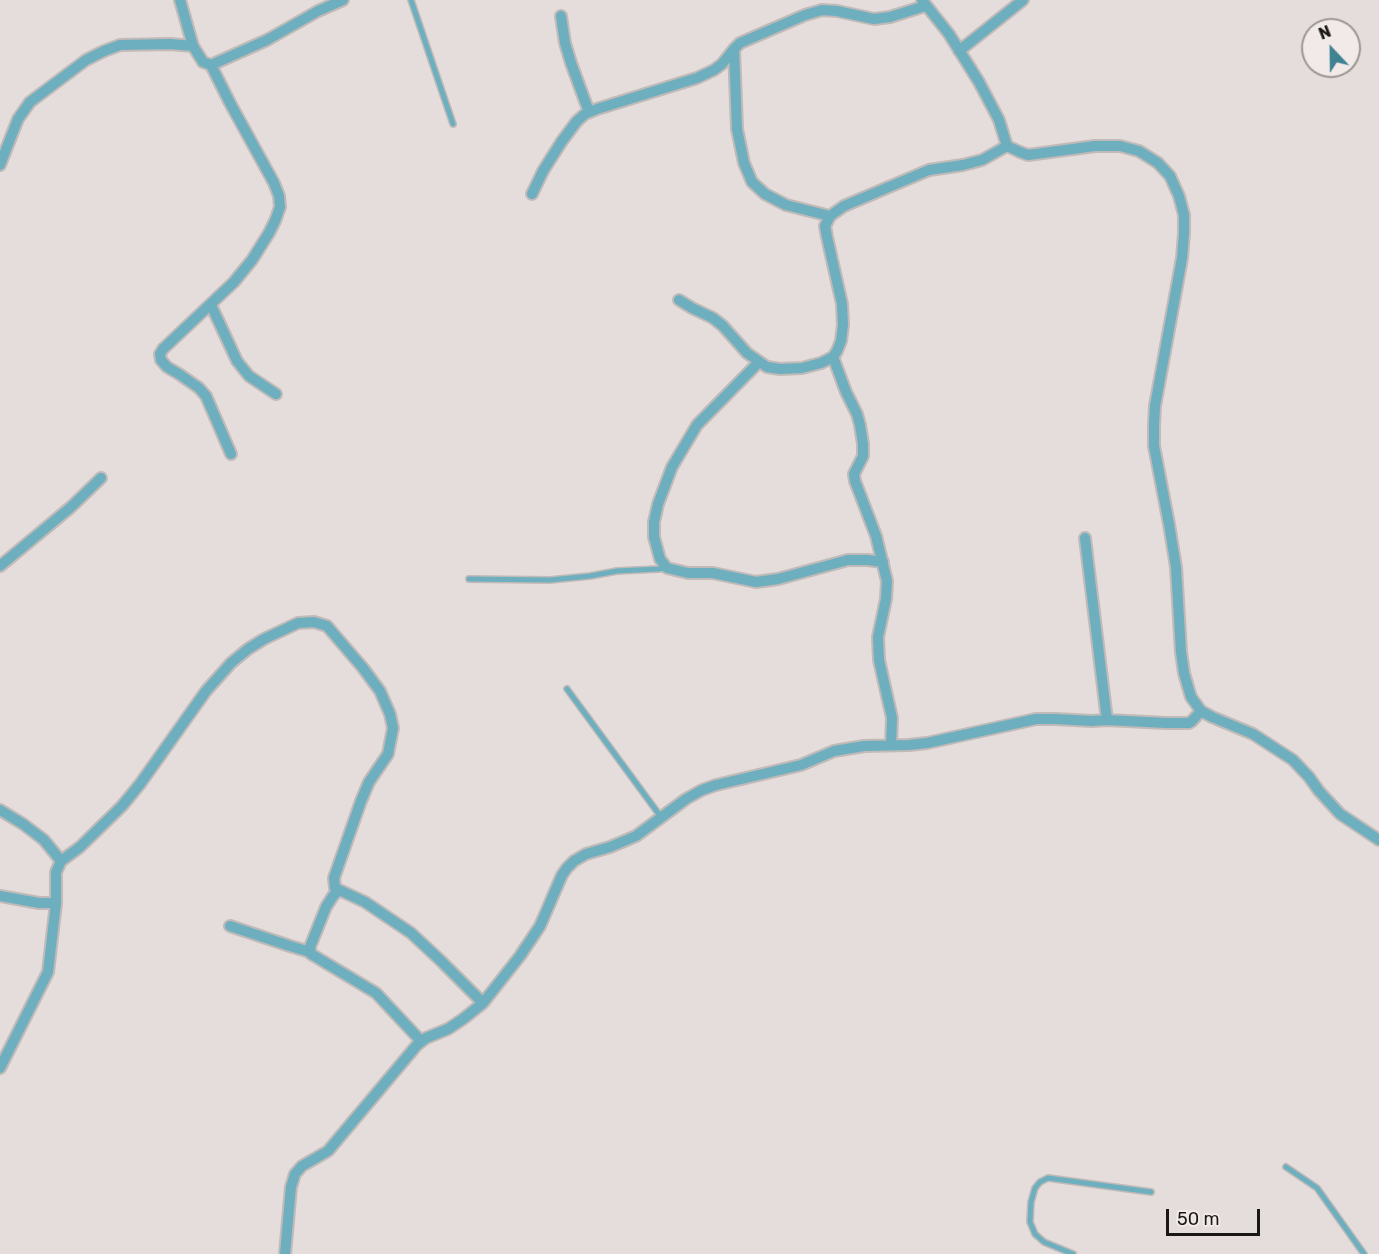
<!DOCTYPE html>
<style>
body{margin:0}
#map{position:relative;width:1379px;height:1254px;overflow:hidden;background:#e4dddb;font-family:Rubik,sans-serif}
canvas{display:block}
.north{position:absolute;left:1301px;top:18px;width:60px;height:60px;box-sizing:border-box;background:#f2eae8;border:2px solid #9c9694;border-radius:50%;rotate:338deg;font-size:16px;font-weight:700;line-height:24px;text-align:center;color:#1a1817}
.north::after{content:'';display:block;margin:auto;width:21px;height:27px;background:#3f8292;clip-path:polygon(50% 0,100% 100%,50% 72%,0 100%)}
.scale{position:absolute;left:1166px;top:1209px;width:94px;height:27px;box-sizing:border-box;border:3px solid #1a1817;border-top:0;padding-left:8px;font-size:18px;line-height:21px;white-space:nowrap;color:#1a1817;-webkit-text-stroke:4px #f2eae8;paint-order:stroke}
</style>
<div id="map">
<canvas width="1379" height="1254"></canvas>
<div class="north">N</div>
<div class="scale">50 m</div>
</div>
<script>
const c = document.querySelector('canvas').getContext('2d');
c.lineJoin = 'round';
const toPath = rows => new Path2D(rows.map(r => 'M' + r).join(''));
function trace(path, color, width, dash) { c.strokeStyle = color; c.lineWidth = width; c.lineCap = dash ? 'butt' : 'round'; c.setLineDash(dash || []); c.stroke(path); }
const service = toPath([
 [411,0,453,124],
 [469,579,550,580,590,576,617,571,658,569,667,568],
 [567,689,661,817],
 [1286,1167,1317,1188,1364,1254],
 [1073,1254,1044,1242,1035,1234,1030,1222,1031,1202,1035,1188,1040,1182,1048,1178,1151,1192]
]);
const minor = toPath([
 [180,0,193,46],
 [922,0,949,34,979,82,999,120,1007,146,1020,152,1028,155,1095,146,1120,146,1139,151,1158,163,1170,176,1179,196,1184,215,1184,233,1182,258,1176,291,1155,406,1154,425,1154,446,1169,524,1176,567,1181,652,1184,673,1188,687,1191,697,1201,711,1212,717,1253,734,1293,760,1309,777,1319,791,1340,814,1379,840],
 [561,16,565,43,571,63,589,112],
 [734,49,737,129,744,163,752,182,765,194,786,205,830,216],
 [959,51,1023,0],
 [0,165,18,119,30,102,86,60,104,51,120,45,170,44,193,46,203,62,211,65],
 [532,194,543,171,562,141,577,121,585,114,597,109,697,78,714,70,722,64,734,49,740,43,805,15,822,10,837,11,874,19,890,17,925,6],
 [679,300,692,308,713,318,723,326,747,353,767,367,780,369,802,368,821,363,833,357,837,351,841,341,843,325,842,304,827,237,825,226,830,216,844,206,929,170,963,165,982,160,1007,146],
 [211,305,237,361,249,376,276,394],
 [833,357,846,392,857,414,860,425,863,444,863,456,854,474,855,481,876,536,887,581,886,599,878,637,879,660,892,718,891,745],
 [759,362,697,425,672,467,658,504,654,522,654,537,660,559,667,568,688,573,713,573,756,582,778,579,848,560,867,560,883,562],
 [231,454,206,396,199,388,179,374,167,367,161,360,160,354,163,349,234,282,252,260,269,233,275,221,280,207,279,196,274,183,230,103,211,65,267,40,318,11,343,0],
 [1085,538,1107,720],
 [0,566,71,507,101,478],
 [0,810,23,824,44,840,61,861],
 [338,891,333,896,326,907,310,947,311,954,376,993,421,1041],
 [0,896,39,903,56,903],
 [230,926,290,946,310,952],
 [0,1068,48,972,56,903,56,872,61,861,80,847,122,806,140,784,206,691,231,663,248,649,264,639,298,623,314,622,327,626,363,668,380,691,390,714,393,728,388,754,369,782,361,801,334,878,335,888,365,902,411,933,440,960,483,1003],
 [285,1254,291,1187,295,1174,302,1166,328,1151,417,1045,426,1038,448,1029,463,1019,483,1003,520,956,540,926,562,875,567,868,574,861,586,854,610,847,636,836,686,799,702,790,716,785,801,765,834,751,864,746,909,745,927,743,1036,719,1055,719,1092,721,1107,720,1166,723,1189,723,1192,721,1201,711]
]);
trace(service, '#c0bab8', 8);
trace(minor, '#c0bab8', 14);
trace(service, '#6dafbf', 5);
trace(minor, '#6dafbf', 10);
</script>
